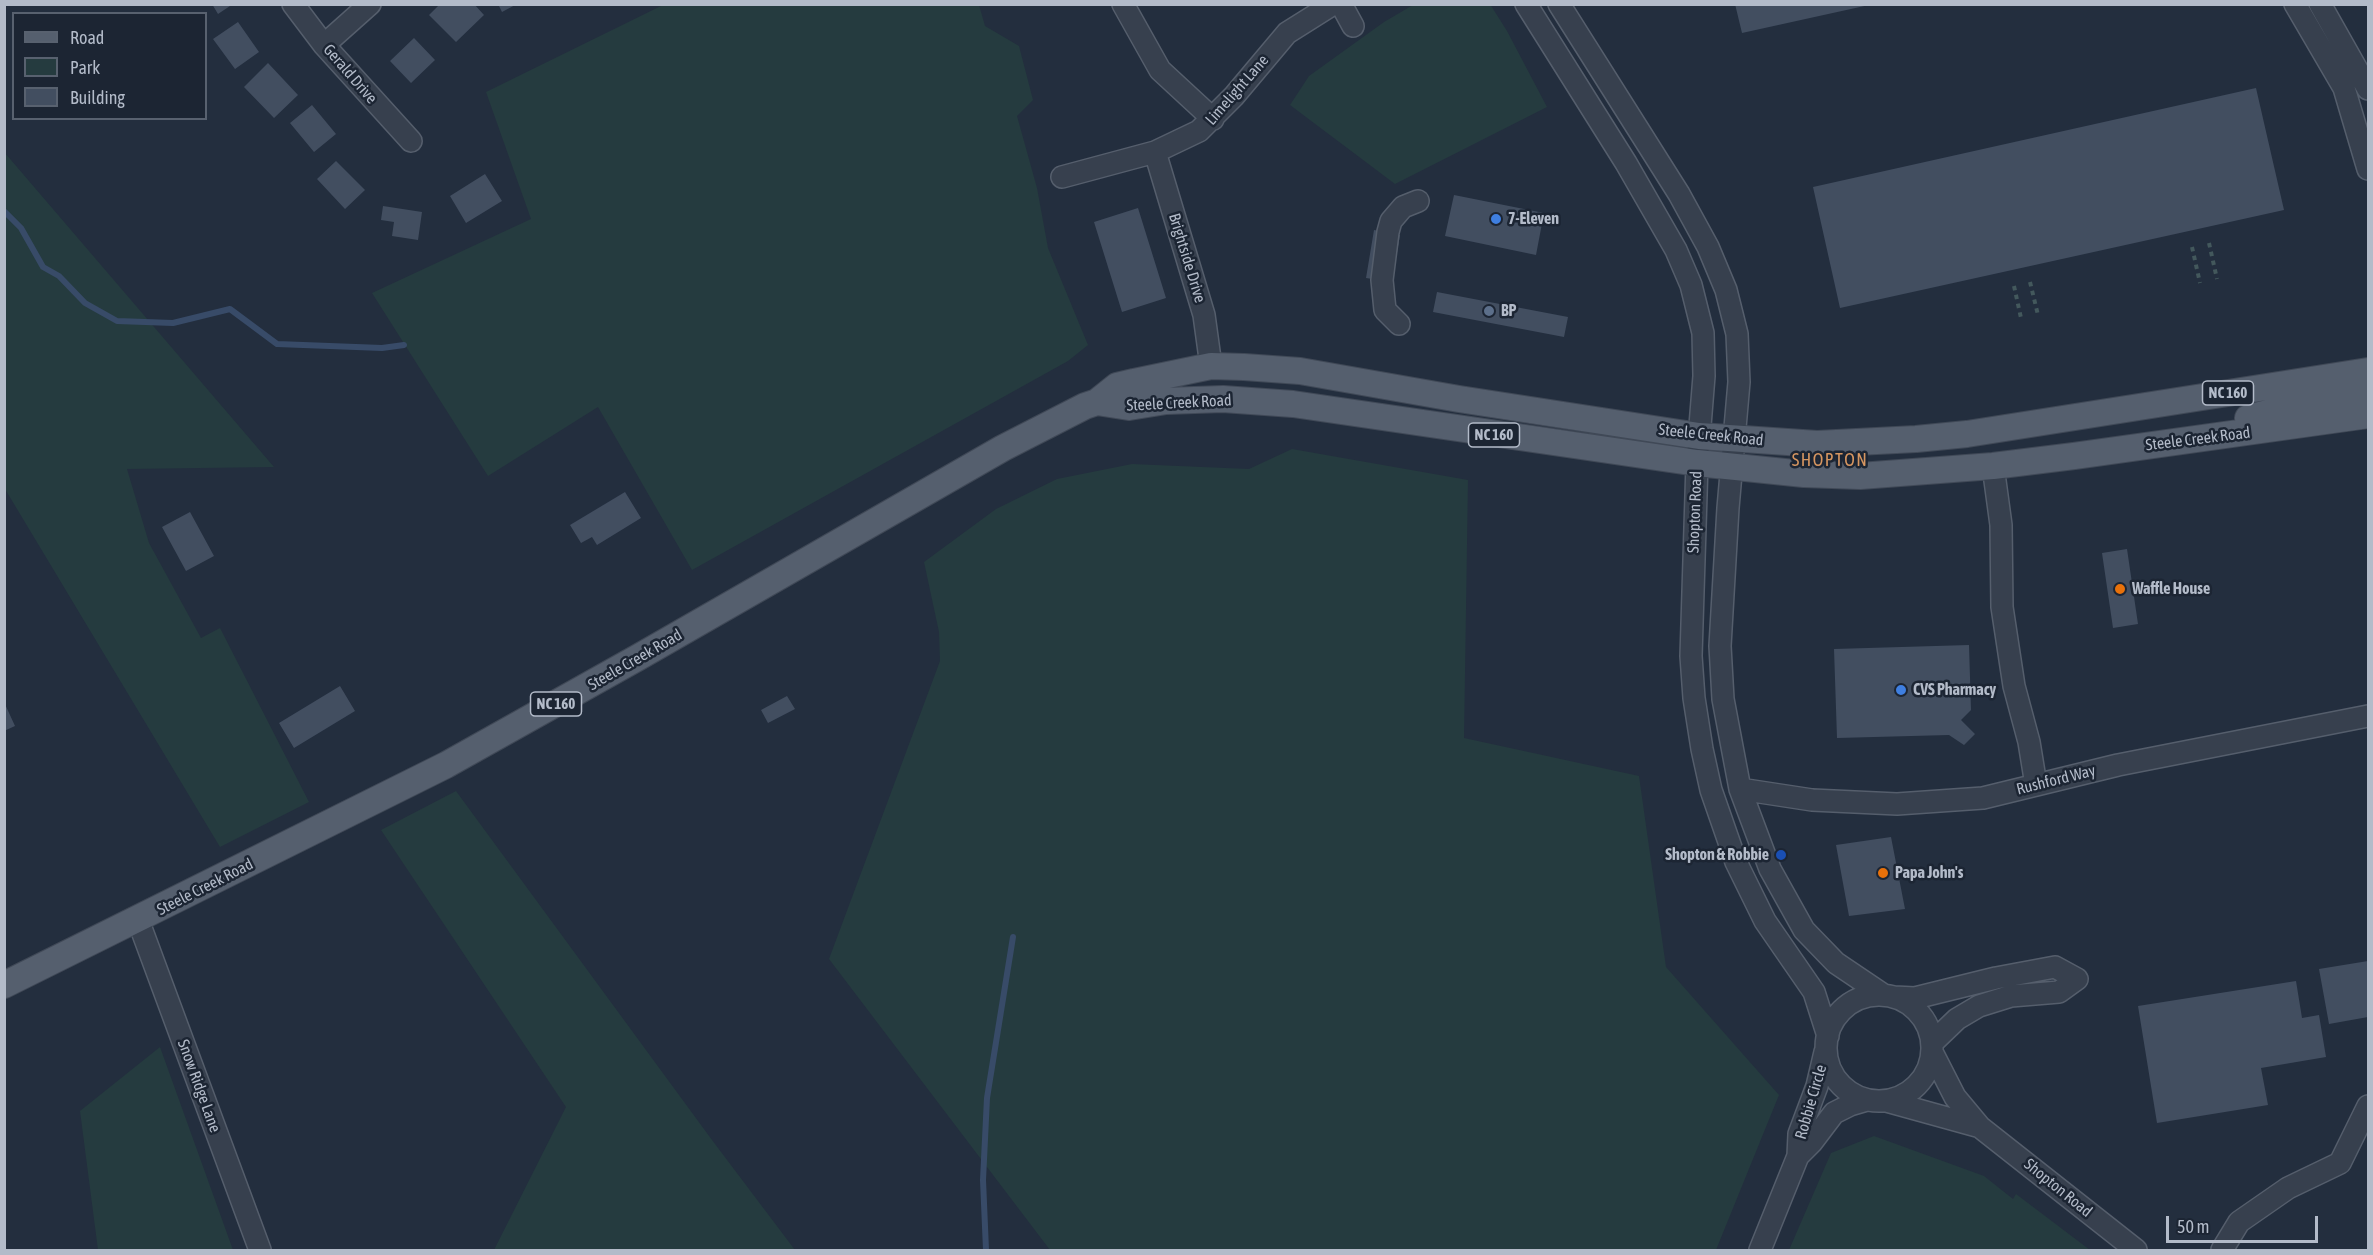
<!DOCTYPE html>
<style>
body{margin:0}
#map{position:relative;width:2373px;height:1255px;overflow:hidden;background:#232e3e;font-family:"Asap Condensed",sans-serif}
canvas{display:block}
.frame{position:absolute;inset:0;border:6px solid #b3bbc9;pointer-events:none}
.legend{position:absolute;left:12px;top:12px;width:195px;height:108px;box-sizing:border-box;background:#1c2533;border:2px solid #58616f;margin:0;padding:8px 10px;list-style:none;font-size:18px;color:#b3bbc9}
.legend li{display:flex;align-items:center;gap:12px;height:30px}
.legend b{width:30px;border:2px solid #58616f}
.scale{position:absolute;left:2166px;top:1216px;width:152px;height:27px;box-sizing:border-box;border:3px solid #b3bbc9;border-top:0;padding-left:8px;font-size:18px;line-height:21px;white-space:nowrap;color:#b3bbc9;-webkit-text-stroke:4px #1c2533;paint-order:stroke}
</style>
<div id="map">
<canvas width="2373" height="1255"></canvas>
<div class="frame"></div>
<ul class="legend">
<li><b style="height:8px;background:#555f6e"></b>Road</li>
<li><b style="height:16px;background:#253b3f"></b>Park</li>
<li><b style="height:16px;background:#424e60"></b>Building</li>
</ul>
<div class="scale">50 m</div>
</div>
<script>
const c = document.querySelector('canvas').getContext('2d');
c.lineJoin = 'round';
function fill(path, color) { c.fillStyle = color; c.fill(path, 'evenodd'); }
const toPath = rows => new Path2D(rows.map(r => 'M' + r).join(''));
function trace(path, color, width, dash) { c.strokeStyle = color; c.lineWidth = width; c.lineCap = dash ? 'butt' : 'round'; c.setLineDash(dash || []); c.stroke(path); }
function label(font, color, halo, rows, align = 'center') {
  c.font = font + ' "Asap Condensed",sans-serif'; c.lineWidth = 5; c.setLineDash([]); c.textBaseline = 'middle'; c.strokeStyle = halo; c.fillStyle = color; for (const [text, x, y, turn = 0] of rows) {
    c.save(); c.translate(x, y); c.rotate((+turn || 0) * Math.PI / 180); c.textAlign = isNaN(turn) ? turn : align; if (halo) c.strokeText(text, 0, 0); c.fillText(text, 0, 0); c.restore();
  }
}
const green = toPath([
 [1490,4,1507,31,1547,107,1395,184,1290,105,1309,76,1384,22,1413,5],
 [663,5,979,5,985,26,1019,46,1033,100,1017,116,1037,188,1048,248,1088,345,1068,361,692,570,598,407,488,476,372,293,531,219,486,92],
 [5,153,274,467,127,469,149,543,201,638,220,628,309,802,220,847,5,489],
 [1292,449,1468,480,1464,738,1639,776,1666,967,1779,1095,1716,1250,1050,1250,829,959,940,661,939,632,924,562,996,509,1057,479,1132,464,1249,469],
 [456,791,712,1140,795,1250,494,1250,566,1107,381,830],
 [160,1047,233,1250,98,1250,80,1111],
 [1874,1136,1984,1176,2013,1199,2016,1194,2090,1250,1789,1250,1831,1153]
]);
const stream = toPath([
 [4,211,21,228,43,267,59,276,85,303,117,321,173,323,230,309,277,344,382,348,404,345],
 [986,1250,983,1180,987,1098,1013,937]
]);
const building = toPath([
 [212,4,229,4,230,6,218,14],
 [440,4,474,4,484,15,456,42,429,15],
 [498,4,517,4,502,12],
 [1735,4,1869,4,1869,5,1742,33],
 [238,22,259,52,235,69,213,39],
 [414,38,435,60,411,83,390,61],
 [268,63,298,95,274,118,244,87],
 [2256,88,2284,210,1840,308,1813,187],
 [312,105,336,134,314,152,290,123],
 [336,161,365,190,345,209,317,179],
 [485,174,502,201,466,223,450,196],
 [1454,195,1544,213,1536,255,1445,236],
 [383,206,422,212,418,240,392,236,394,222,381,220],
 [1138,208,1166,298,1122,312,1094,222],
 [1374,230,1400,235,1392,282,1366,278],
 [1437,292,1568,317,1564,337,1433,312],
 [625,492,641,518,597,545,592,537,581,543,570,525],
 [190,512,214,556,186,571,162,527],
 [2127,549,2138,624,2113,628,2102,553],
 [1969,645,1971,710,1961,720,1975,734,1964,745,1949,735,1837,738,1834,649],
 [340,686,355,711,294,748,279,723],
 [787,696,795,709,768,723,761,710],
 [4,702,15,726,4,731],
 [1891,837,1905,909,1849,916,1836,845],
 [2368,961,2368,1017,2329,1024,2319,969],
 [2296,981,2302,1018,2319,1015,2326,1057,2261,1068,2268,1105,2157,1123,2138,1006]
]);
const path = toPath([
 [2209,243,2217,279],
 [2192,247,2200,283],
 [2030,282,2038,315],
 [2014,286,2021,318]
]);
const minor = toPath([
 [293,4,324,45,411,141],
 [1123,4,1160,70,1213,119],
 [1341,4,1353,26],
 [1526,4,1626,163,1676,250,1691,285,1703,333,1704,376,1697,463,1691,656,1694,698,1702,749,1711,790,1736,862,1765,921,1814,992,1828,1036],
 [1559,4,1679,194,1708,247,1726,290,1737,334,1739,382,1728,508,1720,646,1723,699,1740,789,1770,869,1804,930,1836,963,1882,994],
 [2295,4,2344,88,2368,169],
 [2320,4,2368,89],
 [324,45,370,4],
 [1155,152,1204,315,1211,366],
 [1062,177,1155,152,1199,131,1234,96,1287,33,1333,4],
 [1399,324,1385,310,1382,280,1388,232,1391,221,1403,207,1418,201],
 [1993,466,2001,525,2002,607,2014,686,2029,742,2036,785],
 [1740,789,1812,800,1897,804,1983,798,2118,765,2368,716],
 [138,920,260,1250],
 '1826 1048a53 53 0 1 1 106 0a53 53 0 1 1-106 0Z',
 [1894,997,1915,998,1996,978,2055,967,2077,979,2059,992,2011,996,1979,1006,1957,1019,1932,1043],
 [1932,1052,1955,1097,1980,1127,2136,1250],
 [1886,1101,1980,1127],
 [1798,1156,1812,1142,1834,1113,1850,1105,1867,1100],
 [1760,1250,1798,1156,1799,1134,1817,1086,1825,1052],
 [2222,1250,2239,1222,2288,1188,2340,1163,2368,1106]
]);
const major = toPath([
 [1097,402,1117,386,1134,382,1211,366,1244,367,1300,371,1459,399,1699,436,1817,444,1916,439,1967,434,2368,371],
 [2248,418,2318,400,2368,392],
 [4,985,446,765,637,658,1003,448,1085,406,1097,402,1129,407,1166,401,1223,399,1293,404,1697,463,1804,474,1860,476,1993,466,2074,456,2368,415]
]);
const markers = [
 [1496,219,6,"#3f7fe0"],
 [1489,311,6,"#5c6f8a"],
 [2120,589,6,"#e8710a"],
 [1901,690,6,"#3f7fe0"],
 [1781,855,6,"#1a4fb4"],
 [1883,873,6,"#e8710a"]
];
const shields = [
 [2228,393,51],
 [1494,435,51],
 [556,704,51]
];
const shieldNames = [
 ["NC 160",2228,393],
 ["NC 160",1494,435],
 ["NC 160",556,704]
];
const streetNames = [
 ["Gerald Drive",350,74,49],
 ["Limelight Lane",1237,90,-49],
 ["Brightside Drive",1187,258,73],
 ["Steele Creek Road",1179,403,-3],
 ["Steele Creek Road",1711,435,6],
 ["Steele Creek Road",2198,439,-7],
 ["Shopton Road",1695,512,-88],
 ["Steele Creek Road",635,660,-30],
 ["Rushford Way",2056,780,-14],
 ["Steele Creek Road",205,887,-27],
 ["Snow Ridge Lane",199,1086,70],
 ["Robbie Circle",1811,1102,-74],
 ["Shopton Road",2058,1188,39]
];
const poiNames = [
 ["7-Eleven",1508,219],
 ["BP",1501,311],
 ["Waffle House",2132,589],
 ["CVS Pharmacy",1913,690],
 ["Shopton & Robbie",1769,855,"right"],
 ["Papa John's",1895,873]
];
const neighbourhoodNames = [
 ["SHOPTON",1830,460]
];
fill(green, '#253b3f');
trace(stream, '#384b68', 6);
fill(building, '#424e60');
trace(minor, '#555e6c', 24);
trace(major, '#404957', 28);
trace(path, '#43585c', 4, [4.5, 4.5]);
trace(minor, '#37404e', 21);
trace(major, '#555f6e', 26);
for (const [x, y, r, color] of markers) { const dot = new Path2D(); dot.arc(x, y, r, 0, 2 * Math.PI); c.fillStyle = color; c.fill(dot); trace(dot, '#1c2533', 2); }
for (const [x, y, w] of shields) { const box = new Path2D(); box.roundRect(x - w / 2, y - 12, w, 24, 4.5); c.fillStyle = '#1c2533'; c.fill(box); trace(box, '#b3bbc9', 1.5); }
label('bold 15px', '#b3bbc9', null, shieldNames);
label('16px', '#b3bbc9', '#1c2533', streetNames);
label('bold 16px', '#b3bbc9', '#1c2533', poiNames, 'left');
c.letterSpacing = '1.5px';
label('18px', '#d69661', '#1c2533', neighbourhoodNames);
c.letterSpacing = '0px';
</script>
